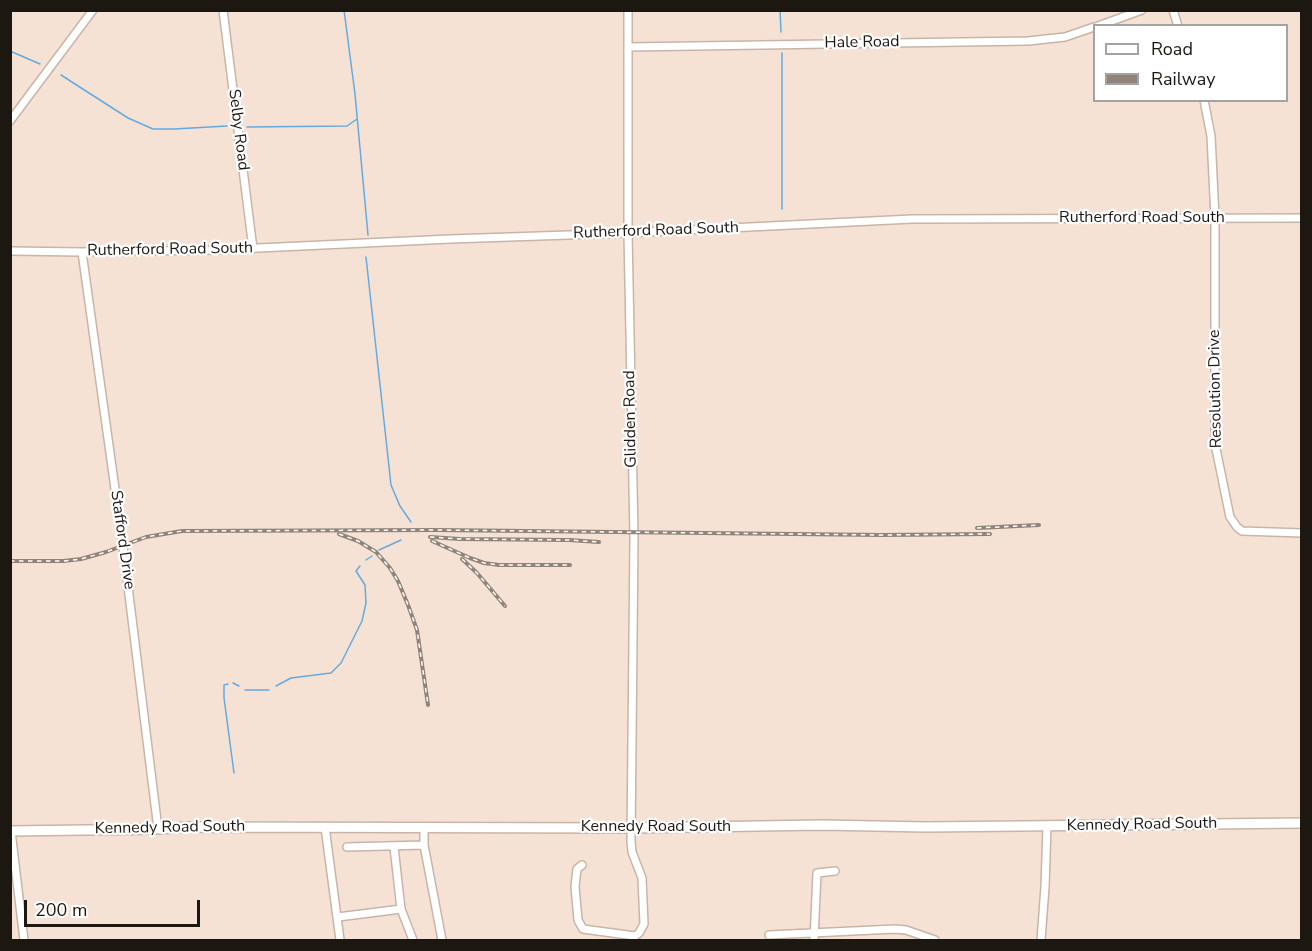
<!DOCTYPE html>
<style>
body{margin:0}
#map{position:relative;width:1312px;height:951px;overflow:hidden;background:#f6e2d4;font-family:"Nunito Sans",sans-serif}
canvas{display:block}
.frame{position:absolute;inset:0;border:12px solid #1d1712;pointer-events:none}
.legend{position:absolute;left:1093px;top:24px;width:195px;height:78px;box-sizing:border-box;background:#fff;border:2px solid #a5a2a0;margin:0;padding:8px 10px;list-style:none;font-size:18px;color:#1d1712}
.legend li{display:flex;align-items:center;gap:12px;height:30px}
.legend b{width:30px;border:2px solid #a5a2a0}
.scale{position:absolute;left:24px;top:900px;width:176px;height:27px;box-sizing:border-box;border:3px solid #1d1712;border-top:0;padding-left:8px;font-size:18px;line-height:21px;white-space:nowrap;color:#1d1712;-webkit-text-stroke:4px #fff;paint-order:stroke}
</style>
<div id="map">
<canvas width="1312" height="951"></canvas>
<div class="frame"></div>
<ul class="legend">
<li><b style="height:8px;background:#fff"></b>Road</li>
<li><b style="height:8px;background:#908379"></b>Railway</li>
</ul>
<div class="scale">200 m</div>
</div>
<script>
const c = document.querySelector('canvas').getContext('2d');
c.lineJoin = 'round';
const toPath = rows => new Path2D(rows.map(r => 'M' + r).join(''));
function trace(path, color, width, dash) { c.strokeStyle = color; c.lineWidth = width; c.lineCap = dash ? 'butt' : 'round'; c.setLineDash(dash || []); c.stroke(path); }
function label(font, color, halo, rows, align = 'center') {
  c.font = font + ' "Nunito Sans",sans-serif'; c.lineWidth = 4.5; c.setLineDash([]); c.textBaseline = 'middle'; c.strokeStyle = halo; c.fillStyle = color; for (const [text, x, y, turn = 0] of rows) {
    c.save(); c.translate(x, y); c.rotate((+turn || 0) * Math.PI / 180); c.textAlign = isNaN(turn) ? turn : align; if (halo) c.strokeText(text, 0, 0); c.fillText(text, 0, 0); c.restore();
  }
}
const stream = toPath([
 [344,10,355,94,368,235],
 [780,10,781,32],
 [10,51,40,64],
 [782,53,782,209],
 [61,75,128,118,153,129,174,129,227,126],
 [247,127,347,126,357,119],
 [366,257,391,485,400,506,411,522],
 [379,550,401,540],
 [366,560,372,556],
 [233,683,239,686],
 [228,684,224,685,224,698,234,773],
 [276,686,291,678,331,673,341,663,362,621,366,603,365,585,356,571,360,566],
 [245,690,269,690]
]);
const minor = toPath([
 [223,10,253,249],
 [1173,10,1178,26],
 [1098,26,1142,10],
 [628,47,1028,41,1065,37,1094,27],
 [1204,100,1211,136,1215,218,1215,444,1230,517,1237,527,1242,531,1302,533],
 [10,121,93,10],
 [10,251,82,252,216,250,450,239,628,233,912,219,1302,218],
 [82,252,123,546,158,829],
 [325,827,340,940],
 [424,827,424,845,442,940],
 [11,831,24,940],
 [347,847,424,845],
 [394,847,401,909,413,940],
 [582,865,577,869,575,887,578,920,583,929,635,936,639,933,644,924,642,878,632,852,631,841,634,536,628,233,628,10],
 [338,917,401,909],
 [769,935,895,929,906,930,935,940],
 [814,940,817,873,835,871],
 [1041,940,1045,887,1047,826]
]);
const major = toPath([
 [10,831,158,829,189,827,631,828,822,825,926,827,1302,823]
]);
const rail = toPath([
 [977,528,1039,525],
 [339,534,358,541,376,552,390,568,398,581,408,605,417,630,428,705],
 [430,537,460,539,569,540,599,542],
 [432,541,470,558,484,563,499,565,570,565],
 [462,559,477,573,505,606],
 [10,561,63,561,81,559,106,552,146,537,182,531,437,530,882,535,990,534]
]);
const streetNames = [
 ["Hale Road",862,43,-1],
 ["Selby Road",238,130,83],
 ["Rutherford Road South",1142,218],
 ["Rutherford Road South",656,231,-2],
 ["Rutherford Road South",170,250,-1],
 ["Resolution Drive",1216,389,-91],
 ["Glidden Road",631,419,-91],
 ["Stafford Drive",122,540,82],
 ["Kennedy Road South",1142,825,-1],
 ["Kennedy Road South",656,827],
 ["Kennedy Road South",170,828,-1]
];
trace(stream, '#64aae0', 1.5);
trace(minor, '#c8b5a8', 10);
trace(major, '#c8b5a8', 12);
trace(minor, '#fff', 7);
trace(major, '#fff', 9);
trace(rail, '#908379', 4);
trace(rail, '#fff', 1.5, [4.5]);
label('16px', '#1d1712', '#fff', streetNames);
</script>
